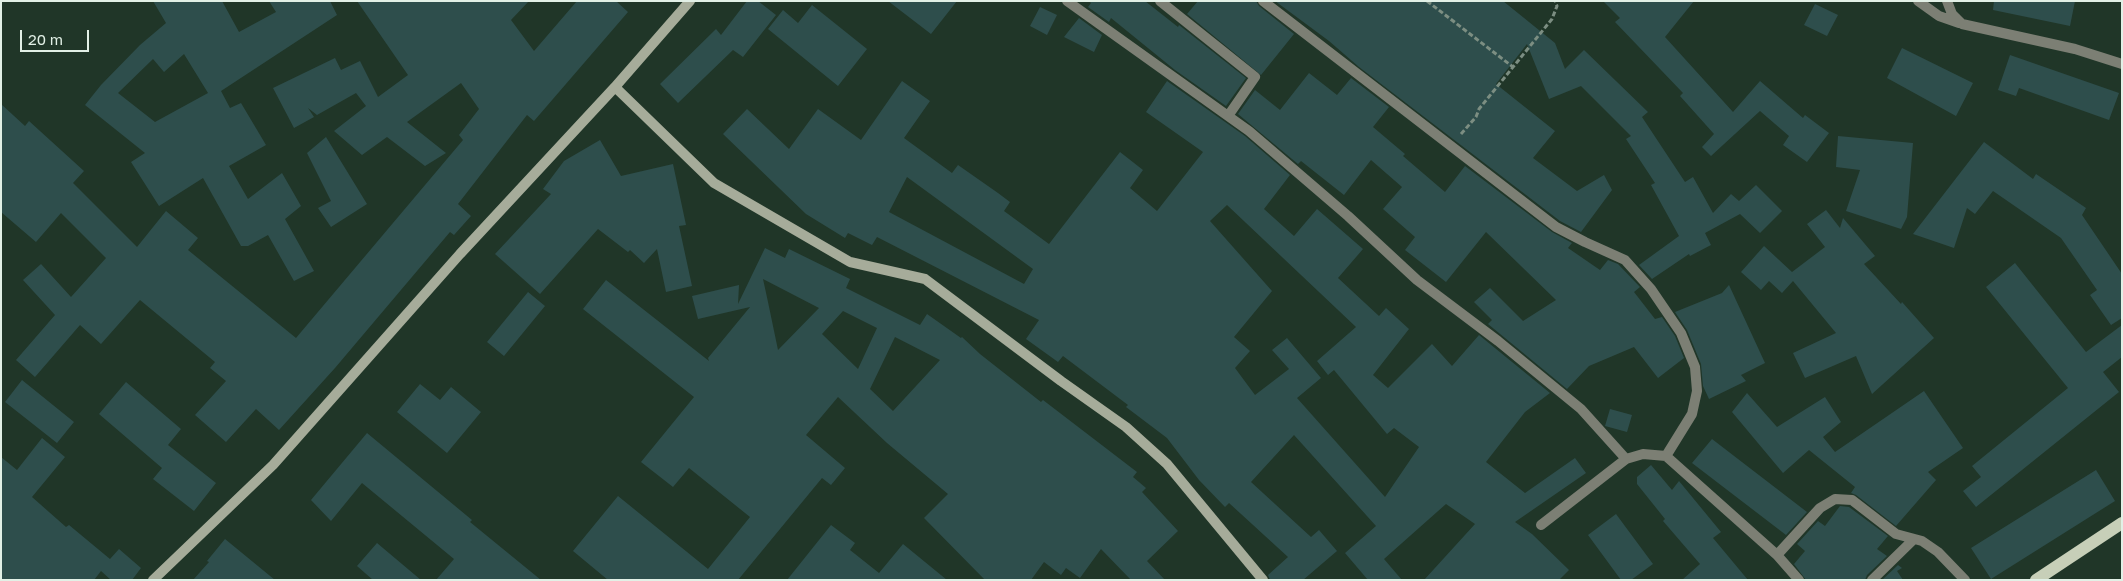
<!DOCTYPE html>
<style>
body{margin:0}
#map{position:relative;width:2123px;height:581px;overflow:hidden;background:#203628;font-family:"Golos Text",sans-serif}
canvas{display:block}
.frame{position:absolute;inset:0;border:2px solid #e2f0e6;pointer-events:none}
.scale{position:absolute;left:20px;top:30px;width:69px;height:22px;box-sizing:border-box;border:2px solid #e2f0e6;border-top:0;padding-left:6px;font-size:15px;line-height:18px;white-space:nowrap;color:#e2f0e6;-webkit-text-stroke:4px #203628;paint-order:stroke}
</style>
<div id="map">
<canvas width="2123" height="581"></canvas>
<div class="frame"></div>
<div class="scale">20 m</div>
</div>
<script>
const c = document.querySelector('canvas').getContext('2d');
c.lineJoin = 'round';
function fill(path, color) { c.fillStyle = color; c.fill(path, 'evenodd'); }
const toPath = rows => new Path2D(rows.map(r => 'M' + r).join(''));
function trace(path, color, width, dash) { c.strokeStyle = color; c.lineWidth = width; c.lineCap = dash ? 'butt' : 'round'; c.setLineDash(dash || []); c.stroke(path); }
const building = toPath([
 [153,1,222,1,239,32,276,12,269,1,330,1,337,15,221,91,230,108,241,103,266,145,229,166,248,199,282,173,301,206,285,219,314,271,294,281,268,235,248,246,241,246,203,178,159,206,131,162,145,153,85,105,101,85,140,45,166,23],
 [184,54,208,93,155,122,118,93,153,59,164,72],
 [357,1,529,1,511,20,534,51,577,1,616,1,628,12,534,121,527,115,458,204,471,216,454,235,450,232,335,368,279,430,256,409,226,442,195,415,226,381,210,368,215,362,140,300,101,344,80,325,35,377,16,360,55,315,23,280,41,264,71,297,106,258,61,213,36,242,1,212,1,104,25,126,29,121,84,171,73,183,137,247,166,211,198,238,188,250,296,338,463,140,459,135,479,109,461,83,407,122,446,153,425,166,387,137,362,155,334,131,366,106,356,93,317,115,308,108,314,117,294,128,273,88,335,58,341,70,360,61,378,97,408,75],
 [747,1,758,1,776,15,743,57,733,50,678,103,660,84,716,29,721,35],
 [888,1,957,1,931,34],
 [1089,1,1145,1,1178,27,1179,25,1246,78,1226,106,1175,70,1111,18,1109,22,1088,7,1091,3],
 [1198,1,1256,1,1259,6,1294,34,1261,75,1187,14],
 [1275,1,1503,1,1555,43,1565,69,1584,50,1648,112,1642,117,1685,182,1693,177,1713,213,1731,194,1739,201,1756,185,1782,211,1760,233,1740,214,1705,233,1711,245,1690,256,1689,254,1652,279,1639,265,1679,236,1651,185,1655,183,1626,139,1631,136,1581,86,1549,99,1527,44,1496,84,1555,131,1533,158,1577,191,1604,175,1612,190,1581,232,1560,221,1359,67,1329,41],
 [1603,1,1694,1,1665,37,1733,112,1760,81,1803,118,1805,115,1829,133,1807,162,1783,145,1789,136,1760,111,1711,156,1702,147,1714,134,1680,96,1683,93,1615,22,1620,18],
 [1994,1,2075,1,2070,26,1993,10],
 [1815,4,1838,15,1827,36,1804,25],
 [812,5,867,49,838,86,768,29,783,10,798,23],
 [1040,7,1057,15,1047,35,1030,26],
 [1079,18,1102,35,1094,52,1064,37],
 [1902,48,1973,83,1956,116,1887,78],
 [2010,55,2119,93,2109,120,2019,88,2016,96,1998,90],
 [1309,73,1337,95,1351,78,1389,107,1373,127,1405,154,1403,156,1445,192,1465,166,1552,232,1572,243,1568,248,1600,270,1608,260,1618,264,1640,287,1634,292,1655,319,1662,317,1675,336,1684,358,1658,378,1634,347,1589,366,1567,389,1488,324,1492,320,1474,302,1490,288,1523,321,1556,300,1486,232,1446,282,1405,250,1415,237,1383,209,1402,187,1371,160,1344,195,1301,161,1298,164,1238,114,1255,90,1280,110],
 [902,81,930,101,904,138,952,173,958,165,998,193,1010,202,1004,211,1049,244,1120,152,1143,170,1130,188,1157,211,1203,152,1146,112,1167,81,1245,136,1290,175,1264,209,1294,236,1317,209,1363,249,1338,278,1379,316,1386,308,1409,329,1373,375,1388,388,1432,344,1452,366,1479,335,1550,393,1525,412,1486,462,1525,493,1575,458,1586,473,1515,522,1532,534,1569,570,1559,580,1424,580,1475,524,1446,504,1384,559,1402,580,1368,580,1345,553,1376,526,1294,435,1251,482,1311,537,1319,530,1337,551,1303,580,1270,580,1268,575,1288,557,1229,503,1225,507,1199,480,1167,438,1126,407,1128,405,1063,356,1058,362,1026,339,1039,320,877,237,872,245,848,233,845,238,806,214,723,134,747,109,789,149,818,109,861,140],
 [907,177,1033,269,1024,284,889,212],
 [1227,205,1356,327,1317,361,1328,375,1334,370,1387,434,1394,428,1419,447,1385,497,1297,398,1321,378,1287,338,1272,350,1289,369,1255,395,1235,368,1250,351,1234,337,1272,291,1210,221],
 [1838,136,1913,143,1907,217,1901,229,1846,211,1860,170,1836,167],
 [326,137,367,204,331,227,318,208,331,201,307,153],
 [600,140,621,176,673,164,686,225,679,226,692,286,666,292,657,249,644,263,630,250,628,252,598,229,540,294,495,254,551,194,543,189,564,161],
 [1984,142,2033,179,2036,174,2086,208,2082,215,2122,274,2122,318,2111,325,2090,295,2097,290,2061,238,1993,191,1975,214,1967,208,1954,248,1913,234],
 [1826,210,1840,228,1843,218,1875,256,1864,264,1901,304,1902,302,1934,338,1872,394,1856,356,1805,378,1793,353,1836,333,1793,281,1782,293,1769,281,1761,290,1741,272,1764,246,1792,272,1825,247,1807,224],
 [765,248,785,258,789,249,850,279,846,288,920,325,927,314,961,338,962,337,980,354,1041,402,1043,400,1137,472,1133,477,1146,488,1142,492,1178,531,1147,561,1165,580,1131,580,1101,549,1080,578,1066,568,1061,575,1044,562,1031,580,985,580,924,518,948,494,887,443,838,397,806,435,845,468,831,485,822,478,738,580,608,580,573,551,618,496,708,569,750,517,689,468,673,487,641,462,694,397,583,309,606,280,709,361,708,358,750,307,698,319,692,296,739,285,738,304],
 [763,279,819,308,778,350,768,302],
 [843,311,877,328,858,369,822,334],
 [895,337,940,360,893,411,870,389],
 [2015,263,2086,352,2122,325,2122,357,2103,372,2119,392,1976,507,1963,491,1981,477,1972,466,2068,388,1986,287],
 [1729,285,1765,363,1741,375,1746,381,1709,399,1703,386,1701,364,1687,330,1675,312,1722,293],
 [528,292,545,306,504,356,487,342],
 [22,380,74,422,57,443,5,402],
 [126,382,181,429,168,445,216,483,194,511,153,479,162,468,99,414],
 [420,384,440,400,451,387,481,412,447,453,397,412],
 [1924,391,1963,448,1928,472,1936,480,1896,526,1856,495,1851,493,1855,487,1809,450,1783,473,1732,412,1747,393,1777,427,1825,397,1841,422,1823,437,1835,452],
 [1610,409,1632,415,1627,432,1605,426],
 [367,433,472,520,470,522,541,580,436,580,454,559,362,483,331,521,311,500],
 [42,438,65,457,32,497,66,527,69,525,110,559,119,549,141,568,132,580,111,580,101,571,94,580,1,580,1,457,17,470],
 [1712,439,1807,512,1786,535,1692,463],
 [1651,465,1672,490,1679,481,1721,532,1713,538,1748,580,1682,580,1700,564,1663,521,1665,519,1637,484,1637,477],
 [2096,470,2115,501,1991,579,1971,548],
 [1840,506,1849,507,1888,536,1877,549,1887,556,1867,575,1865,580,1806,580,1794,564,1805,551,1797,544,1818,521,1825,526],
 [1616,514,1653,564,1631,580,1621,580,1588,535],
 [831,525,855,543,850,550,879,573,903,544,947,580,787,580],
 [225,539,275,580,193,580,209,562,207,561],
 [377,543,421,580,373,580,357,566],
 [1898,565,1902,568,1897,571,1903,580,1882,580]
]);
const path = toPath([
 [1427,1,1513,67],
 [1461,134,1476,117,1479,109,1552,19,1557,6,1555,1]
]);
const street = toPath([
 [1067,1,1249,131,1348,216,1417,280,1498,341,1581,409,1626,459],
 [1160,1,1255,77,1228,116],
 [1263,1,1556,227,1585,242,1625,260,1651,289,1681,333,1695,367,1697,391,1692,414,1666,456],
 [1918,1,1939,16,1959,23],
 [1947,1,1952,14,1962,24,2075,49,2122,64],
 [1541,525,1626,459,1643,454,1666,456,1777,555,1799,580],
 [1777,555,1820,508,1835,499,1852,500,1896,534,1922,541,1938,552,1965,580],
 [1872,580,1914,539]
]);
const secondary = toPath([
 [615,87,714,183,850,262,925,279,1061,381,1126,427,1167,464,1263,580],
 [153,580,273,465,460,254,615,87,690,1]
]);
const primary = toPath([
 [2036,580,2122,523]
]);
fill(building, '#2e4e4c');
trace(path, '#7c8e82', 3, [5, 2.5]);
trace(street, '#7c7f74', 10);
trace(secondary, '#a6ac9a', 10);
trace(primary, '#c7cfb8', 12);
</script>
